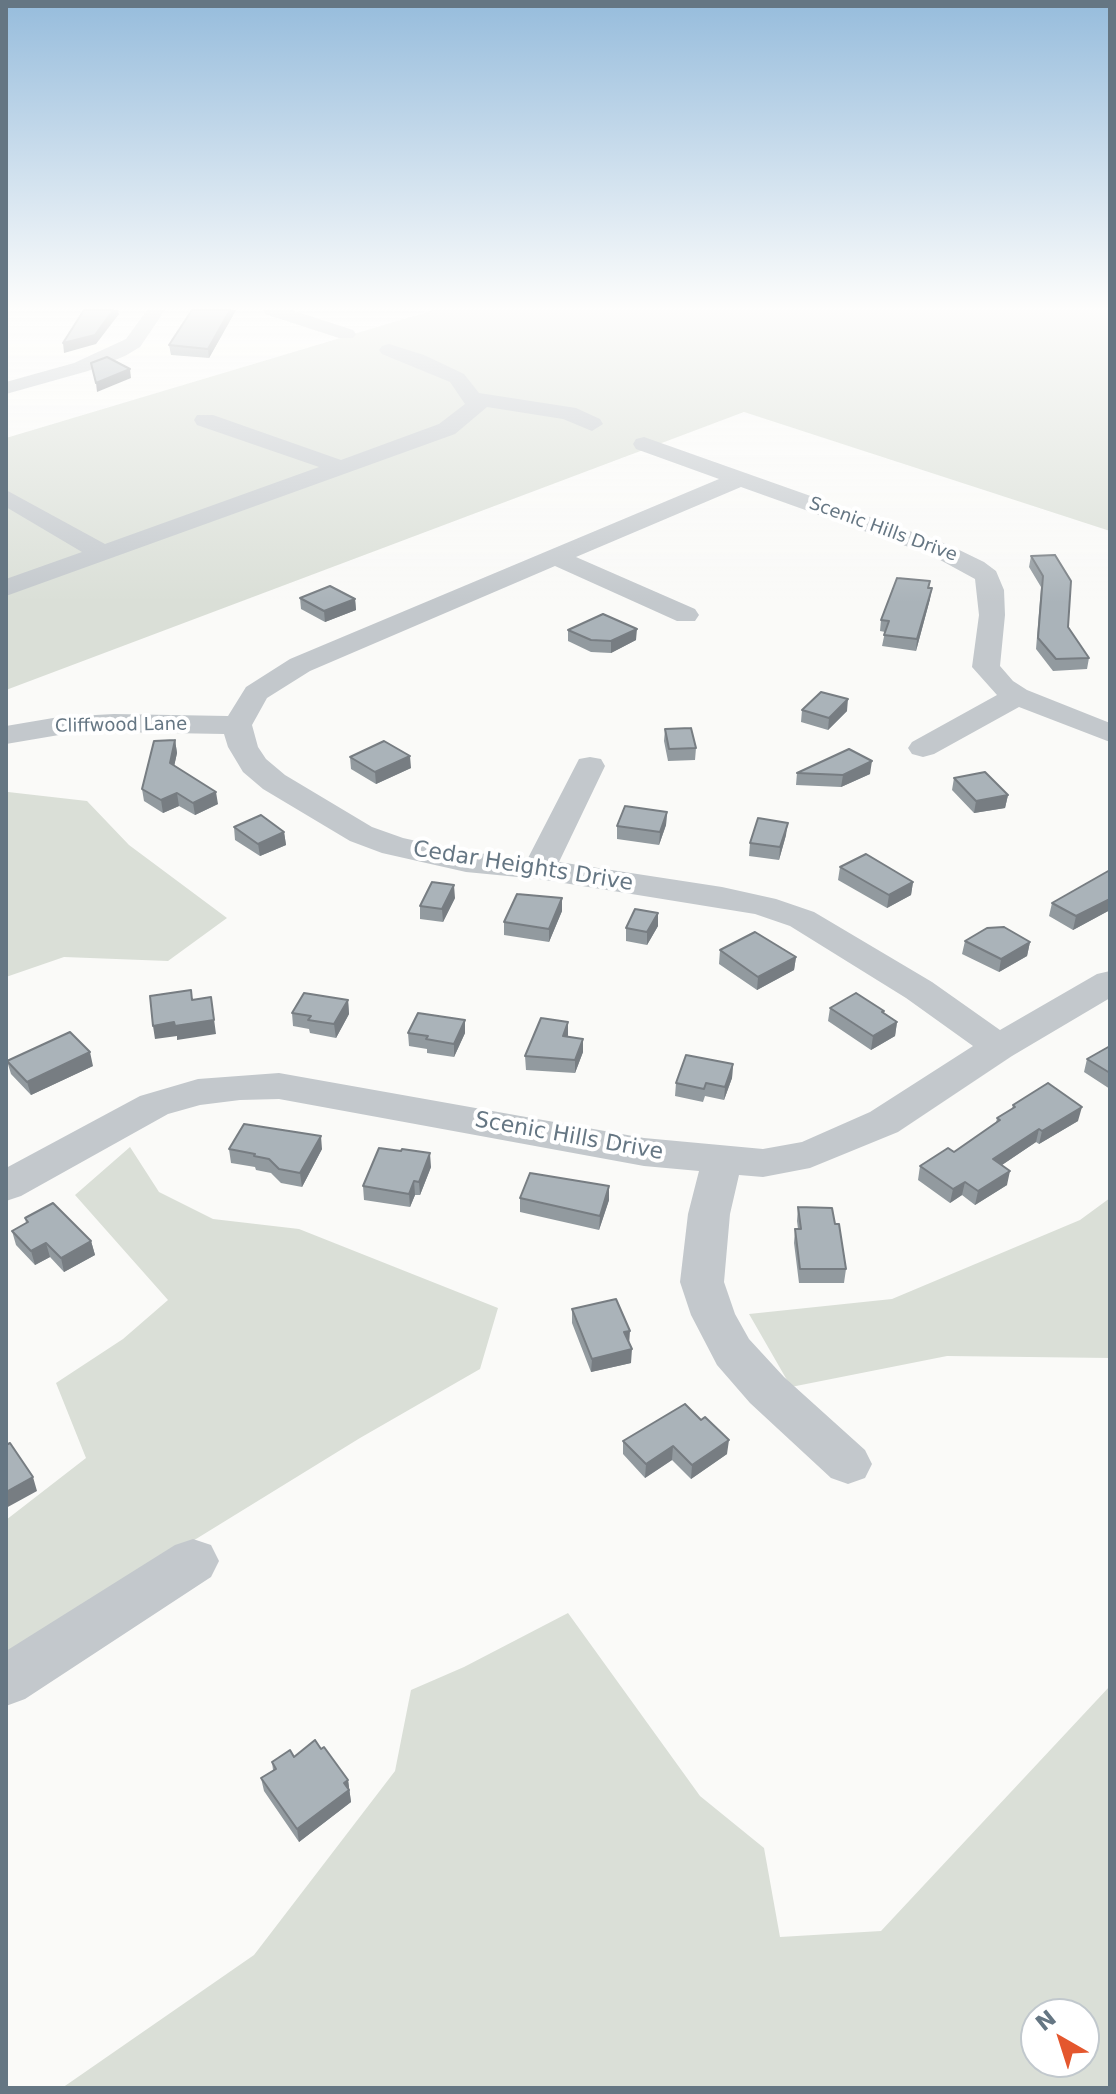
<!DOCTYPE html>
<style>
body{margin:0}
#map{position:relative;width:1116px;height:2094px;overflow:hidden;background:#fafaf8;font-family:"DejaVu Sans",sans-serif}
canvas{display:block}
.frame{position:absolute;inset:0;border:8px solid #657683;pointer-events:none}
.north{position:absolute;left:1020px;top:1998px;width:80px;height:80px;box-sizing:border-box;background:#fff;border:2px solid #c1c8cd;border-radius:50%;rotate:321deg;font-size:22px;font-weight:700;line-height:32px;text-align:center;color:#657683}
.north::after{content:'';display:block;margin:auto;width:28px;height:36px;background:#e4572e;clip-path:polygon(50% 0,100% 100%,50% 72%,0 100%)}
</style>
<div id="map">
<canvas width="1116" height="2094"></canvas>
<div class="frame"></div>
<div class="north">N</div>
</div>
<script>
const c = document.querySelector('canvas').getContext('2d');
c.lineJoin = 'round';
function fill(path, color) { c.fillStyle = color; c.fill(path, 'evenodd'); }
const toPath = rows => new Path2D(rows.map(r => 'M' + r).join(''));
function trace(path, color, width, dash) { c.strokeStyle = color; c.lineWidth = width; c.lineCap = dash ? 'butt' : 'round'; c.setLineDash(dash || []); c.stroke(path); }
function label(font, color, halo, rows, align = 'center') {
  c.font = font + ' "DejaVu Sans",sans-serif'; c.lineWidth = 8; c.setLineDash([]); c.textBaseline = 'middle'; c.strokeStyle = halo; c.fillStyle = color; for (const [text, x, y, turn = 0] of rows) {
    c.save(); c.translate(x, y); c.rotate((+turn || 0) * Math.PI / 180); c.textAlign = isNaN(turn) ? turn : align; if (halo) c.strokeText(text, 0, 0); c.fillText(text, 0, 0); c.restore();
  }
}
const green = toPath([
 [434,310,1110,310,1110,531,744,412,6,690,6,438],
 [8,792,87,801,129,845,227,918,168,961,64,957,6,977],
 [130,1147,159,1192,213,1219,299,1229,498,1308,480,1369,360,1438,6,1656,6,1520,86,1458,56,1383,123,1339,168,1300,75,1195],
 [1110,1198,1110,1358,947,1356,791,1387,749,1314,892,1299,1080,1220],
 [568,1613,700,1796,764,1848,780,1937,881,1931,1110,1686,1110,2088,62,2088,254,1955,395,1771,411,1690,464,1667],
 [1084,2014,1084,2062,1036,2062,1036,2014]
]);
const minor = toPath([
 [147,310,165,310,140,347,125,356,88,371,6,394,6,382,74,363,126,339,147,310],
 [263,310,291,310,353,330,356,334,353,338,339,338,265,314,263,310],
 [389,344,424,355,464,374,479,393,576,408,600,419,603,424,592,431,563,419,487,407,455,434,6,596,6,579,82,552,6,507,6,490,105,544,319,467,197,425,194,420,197,415,213,415,341,460,439,424,465,404,450,382,382,354,379,350,382,346,389,344],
 [644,437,949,545,984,562,996,571,1004,590,1005,615,1000,666,1013,681,1027,690,1110,723,1110,742,1019,707,934,754,923,757,912,754,908,748,912,742,997,695,972,667,979,615,975,579,931,555,741,487,576,557,695,609,699,615,695,621,677,621,555,566,310,671,267,698,252,725,258,747,266,759,285,775,372,827,403,838,466,852,528,858,579,759,590,757,601,759,605,766,559,862,722,887,776,899,814,912,932,982,1000,1030,1097,974,1110,971,1110,998,1012,1056,898,1132,810,1168,763,1177,739,1175,730,1214,724,1282,735,1314,749,1339,784,1377,865,1450,872,1464,865,1478,848,1484,831,1478,750,1403,717,1365,691,1315,680,1282,688,1214,699,1171,644,1166,279,1099,240,1100,200,1105,168,1114,21,1196,6,1201,6,1168,140,1096,198,1079,279,1073,644,1138,763,1149,802,1142,870,1112,973,1046,906,998,790,926,755,914,539,879,466,872,382,853,350,841,263,789,243,772,228,747,224,734,114,732,59,735,6,744,6,726,59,717,114,714,228,716,246,687,290,659,719,479,636,449,633,444,636,439,644,437],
 [193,1539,211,1545,219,1561,211,1577,25,1699,6,1706,6,1651,175,1545,193,1539]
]);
const wall = toPath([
 [192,310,236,310,209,358,171,355,169,345],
 [1055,555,1068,627,1089,658,1087,669,1053,671,1036,649,1041,587,1029,567,1031,556],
 [930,581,929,588,930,599,916,651,882,646,885,632,880,631,881,620],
 [300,598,355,599,356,610,325,622,301,609],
 [568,630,636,640,611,653,591,652,568,641],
 [802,710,847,711,828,730,801,722],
 [665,729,696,748,695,760,668,761,664,741],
 [175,740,177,753,174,766,218,804,195,815,179,806,163,813,144,801,142,789],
 [350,757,411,768,376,784,351,769],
 [797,773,870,774,841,787,796,785],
 [954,778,1008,795,1005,808,974,813,952,790],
 [667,812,666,825,659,845,617,839,617,826],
 [234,827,284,832,286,845,260,856,235,840],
 [786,835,779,860,749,856,750,843],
 [840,867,913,882,911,895,887,908,838,880],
 [1110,870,1110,910,1073,930,1049,916,1052,903],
 [455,898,443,922,420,919,420,906],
 [562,898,562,911,549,942,504,935,504,922],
 [658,926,647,945,626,941,626,928],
 [965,941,1030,942,1027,956,999,972,962,954],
 [720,950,796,957,794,970,757,990,719,964],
 [348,1000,349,1014,336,1038,310,1033,309,1029,293,1026,292,1013],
 [830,1008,884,1011,884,1014,897,1022,895,1036,871,1050,828,1021],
 [408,1033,465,1033,454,1057,427,1053,427,1049,409,1046],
 [568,1035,568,1037,583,1052,575,1073,526,1070,525,1056],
 [1110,1046,1110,1089,1084,1072,1087,1059],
 [7,1061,93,1066,31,1095,11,1074],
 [733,1064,732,1078,724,1100,705,1096,703,1102,675,1096,676,1083],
 [1013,1105,1078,1121,1039,1144,1036,1142,1002,1165,1007,1185,975,1205,962,1195,950,1203,918,1180,920,1166,954,1152,996,1123,997,1118,1012,1109],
 [229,1149,322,1149,302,1187,281,1183,271,1173,256,1170,255,1167,231,1163],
 [431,1167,420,1195,415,1195,410,1207,364,1200,363,1186],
 [609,1186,609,1200,599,1230,520,1212,520,1198],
 [798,1207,835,1224,846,1269,844,1283,799,1283,794,1243,795,1229,798,1229,797,1221],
 [25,1218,91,1241,95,1255,64,1272,50,1257,35,1265,16,1245,12,1231,26,1223],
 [572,1309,629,1343,631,1363,591,1372,572,1323],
 [701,1420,727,1454,691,1479,672,1460,645,1478,623,1454,623,1441],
 [321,1749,348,1780,351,1802,299,1842,264,1791,261,1778,273,1770,272,1762]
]);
const shadedWall = toPath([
 [113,310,118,310,119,314,96,344,64,353,63,343],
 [230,310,236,310,209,358,208,349],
 [130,369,131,378,97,392,96,383],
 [932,588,930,599,916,651,917,639],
 [355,599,356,610,325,622,324,611],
 [637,629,636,640,611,653,611,641],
 [848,699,847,711,828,730,829,718],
 [175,740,177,753,172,776,170,763],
 [410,756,411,768,376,784,375,772],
 [872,761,870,774,841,787,843,775],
 [216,792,218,804,195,815,193,803],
 [177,793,179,806,163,813,161,800],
 [1008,795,1005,808,974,813,976,801],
 [667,812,666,825,659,845,660,832],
 [788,823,786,835,779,860,780,847],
 [284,832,286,845,260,856,258,844],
 [913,882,911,895,887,908,889,895],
 [454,885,455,898,443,922,442,909],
 [562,898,562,911,549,942,549,929],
 [1110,899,1110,910,1073,930,1076,916],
 [658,913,658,926,647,945,647,932],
 [1030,942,1027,956,999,972,1001,959],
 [796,957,794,970,757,990,758,977],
 [211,997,216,1034,177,1040,177,1036,155,1039,153,1026],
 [348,1000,349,1014,336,1038,334,1024],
 [465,1020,465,1033,454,1057,454,1044],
 [568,1022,568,1035,563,1049,563,1036],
 [897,1022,895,1036,871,1050,873,1036],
 [583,1039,583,1052,575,1073,575,1060],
 [90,1052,93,1066,31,1095,27,1082],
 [733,1064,732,1078,724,1100,725,1087],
 [1082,1107,1078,1121,1039,1144,1042,1131],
 [1039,1129,1036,1142,990,1173,993,1159],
 [321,1136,322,1149,302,1187,300,1173],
 [430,1153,431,1167,420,1195,419,1182],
 [1010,1171,1007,1185,975,1205,978,1191],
 [414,1181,415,1195,410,1207,409,1194],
 [965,1182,962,1195,950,1203,953,1189],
 [609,1186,609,1200,599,1230,600,1216],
 [91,1241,95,1255,64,1272,61,1258],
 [46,1243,50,1257,35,1265,31,1251],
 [630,1331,629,1345,624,1332],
 [632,1349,631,1363,591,1372,592,1359],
 [729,1440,727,1454,691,1479,692,1465],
 [673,1446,672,1460,645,1478,646,1464],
 [33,1477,37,1491,6,1508,6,1492],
 [348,1780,351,1802,299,1842,297,1829]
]);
const building = toPath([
 [84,310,113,310,95,335,63,343,84,310],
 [192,310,230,310,208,349,169,345,192,310],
 [107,357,130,369,96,383,91,363,107,357],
 [1055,555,1071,581,1068,627,1089,658,1056,659,1038,638,1043,576,1031,556,1055,555],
 [897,578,930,581,928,588,932,588,917,639,884,635,889,621,881,620,897,578],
 [330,586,355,599,324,611,300,598,330,586],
 [603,614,637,629,611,641,591,640,568,630,603,614],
 [821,692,848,699,829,718,802,710,821,692],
 [691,728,696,748,669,749,665,729,691,728],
 [175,740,170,763,216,792,193,803,177,793,161,800,142,789,154,741,175,740],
 [384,741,410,756,375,772,350,757,384,741],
 [849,749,872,761,843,775,797,773,849,749],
 [985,772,1008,795,976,801,954,778,985,772],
 [625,806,667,812,660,832,617,826,625,806],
 [261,815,284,832,258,844,234,827,261,815],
 [758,818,788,823,780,847,750,843,758,818],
 [866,854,913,882,889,895,840,867,866,854],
 [1110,870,1110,899,1076,916,1052,903,1110,870],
 [432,882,454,885,442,909,420,906,432,882],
 [517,894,562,898,549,929,504,922,517,894],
 [635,909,658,913,647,932,626,928,635,909],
 [1004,927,1030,942,1001,959,965,941,987,928,1004,927],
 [755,932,796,957,758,977,720,950,755,932],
 [191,990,192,1000,211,997,214,1020,175,1026,174,1022,153,1026,150,996,191,990],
 [304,993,348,1000,334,1024,308,1020,311,1016,292,1013,304,993],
 [856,993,884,1011,882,1012,897,1022,873,1036,830,1008,856,993],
 [418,1013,465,1020,454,1044,426,1039,428,1036,408,1033,418,1013],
 [541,1018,568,1022,563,1036,583,1039,575,1060,525,1056,541,1018],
 [70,1032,90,1052,27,1082,7,1061,70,1032],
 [1110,1046,1110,1073,1087,1059,1110,1046],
 [686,1055,733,1064,725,1087,706,1083,704,1089,676,1083,686,1055],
 [1048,1083,1082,1107,1042,1131,1039,1129,993,1159,1010,1171,978,1191,965,1182,953,1189,920,1166,948,1148,954,1152,1000,1120,997,1118,1015,1107,1013,1105,1048,1083],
 [244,1124,321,1136,300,1173,279,1169,269,1159,254,1156,255,1154,229,1149,244,1124],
 [379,1148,401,1151,402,1149,430,1153,419,1182,414,1181,409,1194,363,1186,379,1148],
 [530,1173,609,1186,600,1216,520,1198,530,1173],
 [53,1203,91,1241,61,1258,46,1243,31,1251,12,1231,28,1222,25,1218,53,1203],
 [798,1207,832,1208,835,1224,839,1224,846,1269,800,1269,795,1229,801,1229,798,1207],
 [616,1299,630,1331,624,1332,632,1349,592,1359,572,1309,616,1299],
 [685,1404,701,1420,705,1417,729,1440,692,1465,673,1446,646,1464,623,1441,685,1404],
 [10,1443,33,1477,6,1492,6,1445,10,1443],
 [315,1740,321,1749,324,1747,348,1780,344,1783,349,1790,297,1829,261,1778,276,1769,272,1762,290,1750,294,1757,315,1740]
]);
const farStreetnames = [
 ["Scenic Hills Drive",883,530,20],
 ["Cliffwood Lane",121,726,-1]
];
const streetNames = [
 ["Cedar Heights Drive",523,867,9],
 ["Scenic Hills Drive",569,1137,10]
];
fill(green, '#dadfd7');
fill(minor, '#c3c8cc');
fill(wall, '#929a9f');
fill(shadedWall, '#777d82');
fill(building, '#aab3b9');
trace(building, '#777d82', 2);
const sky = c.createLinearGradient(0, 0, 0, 603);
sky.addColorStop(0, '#96bcdc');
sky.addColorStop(0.51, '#fdfdfc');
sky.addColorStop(1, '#fdfdfc00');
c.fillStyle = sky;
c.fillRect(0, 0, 1116, 603);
label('18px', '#657683', '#fff', farStreetnames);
label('22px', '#657683', '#fff', streetNames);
</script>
